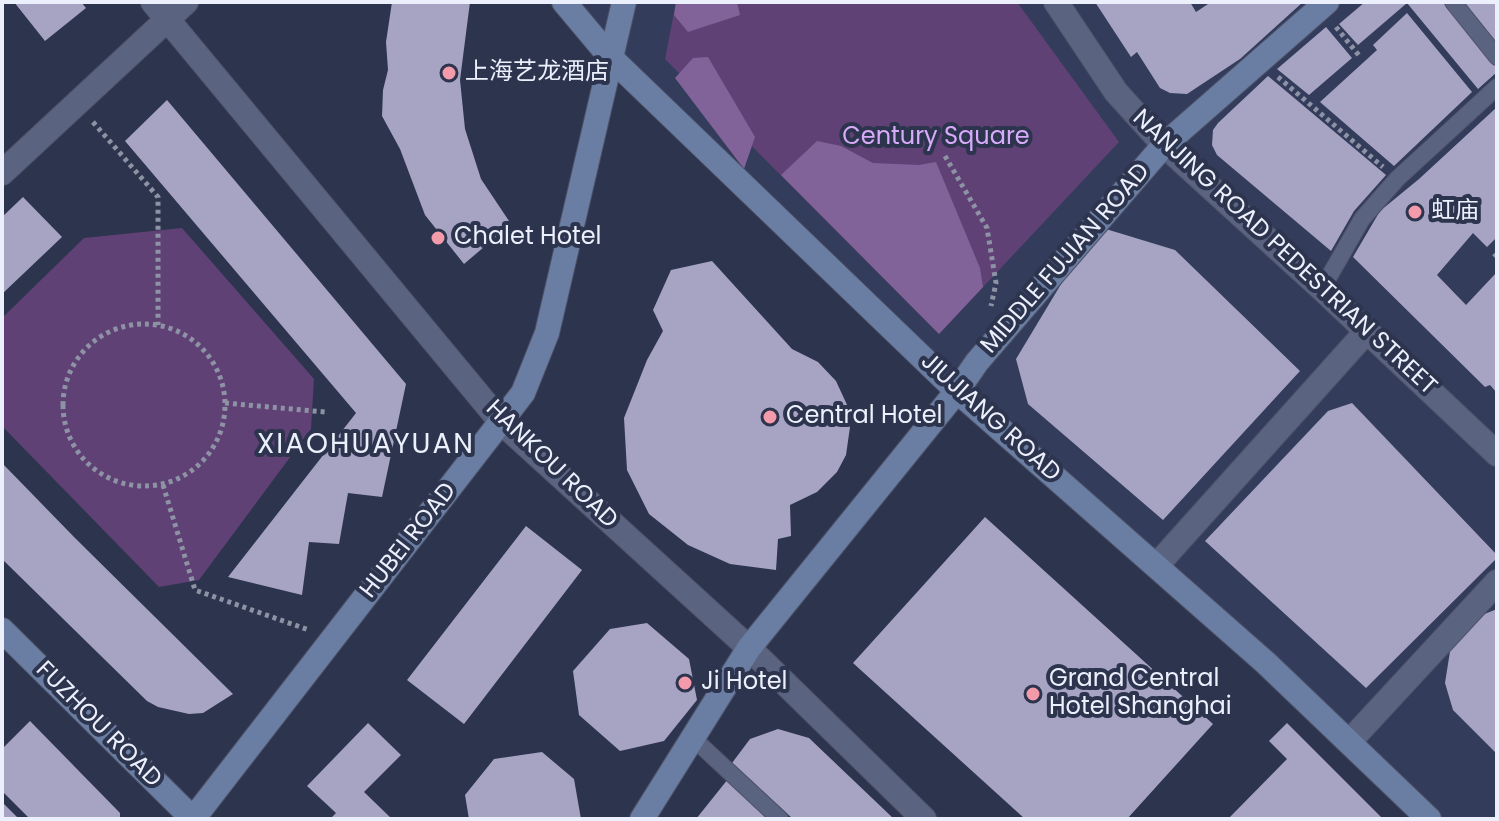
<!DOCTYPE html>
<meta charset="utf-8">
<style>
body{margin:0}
#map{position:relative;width:1499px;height:821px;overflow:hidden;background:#2d344d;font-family:Poppins,sans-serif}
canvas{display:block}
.frame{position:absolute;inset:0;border:4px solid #ecf0fd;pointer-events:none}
</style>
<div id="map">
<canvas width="1499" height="821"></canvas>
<div class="frame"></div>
</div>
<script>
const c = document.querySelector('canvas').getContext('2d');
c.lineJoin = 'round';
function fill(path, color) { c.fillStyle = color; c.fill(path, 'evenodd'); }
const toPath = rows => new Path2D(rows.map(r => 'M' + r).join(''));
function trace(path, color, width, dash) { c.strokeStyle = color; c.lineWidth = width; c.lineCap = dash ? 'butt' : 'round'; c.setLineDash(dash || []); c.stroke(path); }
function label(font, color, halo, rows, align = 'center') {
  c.font = font + ' Poppins,"Noto Sans SC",sans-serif'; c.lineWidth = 8; c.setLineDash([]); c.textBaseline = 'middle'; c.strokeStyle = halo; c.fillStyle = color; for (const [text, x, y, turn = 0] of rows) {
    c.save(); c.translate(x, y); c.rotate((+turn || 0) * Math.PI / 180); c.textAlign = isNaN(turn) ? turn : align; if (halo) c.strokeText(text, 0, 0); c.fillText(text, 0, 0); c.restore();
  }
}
const built = toPath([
 [564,2,1497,2,1497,819,1429,819,1157,565]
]);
const green = toPath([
 [676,2,1017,2,1119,142,939,334,665,59],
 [182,228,314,379,311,429,199,580,159,587,2,426,2,318,84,238]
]);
const forest = toPath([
 [676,2,737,2,740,15,688,32,674,15],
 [708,57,755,137,744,169,675,78,693,58],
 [817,141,841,146,873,163,919,165,936,162,980,268,983,287,939,334,781,175]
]);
const building = toPath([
 [14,2,81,2,86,8,45,41],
 [392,2,470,2,460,80,465,129,481,179,511,224,464,264,425,215,400,149,382,116,383,90,388,70,386,42],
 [1095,2,1190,2,1196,12,1211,2,1303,2,1240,59,1187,94,1170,93,1160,88,1137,52,1131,57],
 [1365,2,1445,2,1497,67,1497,72,1478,89,1407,3,1358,45,1339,24],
 [1461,2,1497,2,1497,46],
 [1407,13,1472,92,1394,166,1320,102,1377,50,1373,45],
 [1326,27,1352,58,1309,95,1277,69],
 [1268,76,1386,175,1354,211,1331,251,1217,155,1212,145,1213,130,1218,123],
 [167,100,406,384,382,497,348,493,339,544,309,542,302,595,228,577,356,413,125,141],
 [1497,107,1497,237,1487,247,1473,233,1437,275,1466,305,1497,272,1497,393,1490,385,1485,387,1353,257,1380,211,1419,179],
 [23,197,62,237,2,294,2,217],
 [1096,226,1175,250,1300,371,1163,520,1028,404,1016,359],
 [712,261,792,349,818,362,836,381,848,407,850,427,846,455,837,472,817,492,790,505,791,536,778,539,776,570,730,564,688,545,649,514,627,470,624,418,647,360,663,331,653,310,671,270],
 [1352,403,1497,555,1497,558,1366,688,1205,541,1328,411],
 [2,463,75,538,233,694,203,713,189,714,158,707,147,701,2,559],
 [985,517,1213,724,1127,819,1025,819,853,663],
 [526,526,582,570,464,724,407,680],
 [1497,609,1497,754,1453,710,1445,683,1451,645,1482,615],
 [647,623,689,659,697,700,664,741,620,751,579,715,573,671,610,629],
 [30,721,120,813,120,819,30,819,2,791,2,749],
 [368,723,401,755,364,792,392,819,330,819,336,813,307,786],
 [1287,723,1383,819,1228,819,1287,759,1269,741],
 [778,729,809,738,894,819,793,819,732,763,750,739],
 [542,752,574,779,581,819,469,819,465,795,494,759],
 [728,779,771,819,696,819],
 [2,802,19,819,2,819]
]);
const path = toPath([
 [1336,27,1361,58],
 [1278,77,1383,167],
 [93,122,158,197,158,325],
 [945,156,987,228,996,283,991,306],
 [1494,257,1497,254],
 '63 405a81 81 0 1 1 162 0a81 81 0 1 1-162 0Z',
 [225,403,325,412],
 [163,485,195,590,309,630]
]);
const lane = toPath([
 [1453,2,1497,57],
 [1322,289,1362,219,1397,179,1497,87],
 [694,739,780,819]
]);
const street = toPath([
 [153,2,501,422,749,648,924,819],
 [1056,2,1116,92,1164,145,1322,289,1497,454],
 [2,173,186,2],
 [1157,565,1367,331],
 [1350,741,1497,582]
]);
const secondary = toPath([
 [564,2,611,58,957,391,1266,663,1429,819],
 [2,630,193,819],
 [193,819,523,393,547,333,624,2],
 [642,819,749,648,957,391,977,362,1164,145,1327,2]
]);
const markers = [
 [449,73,8,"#f39aab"],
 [1415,212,8,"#f39aab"],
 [438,238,8,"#f39aab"],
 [770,417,8,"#f39aab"],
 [685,683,8,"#f39aab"],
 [1033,694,8,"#f39aab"]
];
const poiNames = [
 ["上海艺龙酒店",465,73],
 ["虹庙",1431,212],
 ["Chalet Hotel",454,238],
 ["Central Hotel",786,417],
 ["Grand Central",1049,680],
 ["Hotel Shanghai",1049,708],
 ["Ji Hotel",701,683]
];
const parkNames = [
 ["Century Square",936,138]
];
const streetNames = [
 ["NANJING ROAD PEDESTRIAN STREET",1284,253,43],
 ["MIDDLE FUJIAN ROAD",1066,259,-49],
 ["JIUJIANG ROAD",990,418,42],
 ["HANKOU ROAD",551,465,44],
 ["HUBEI ROAD",409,541,-52],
 ["FUZHOU ROAD",98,725,45]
];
const quarterNames = [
 ["XIAOHUAYUAN",366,446]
];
fill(built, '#333c5b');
fill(green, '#604175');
fill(forest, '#816299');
fill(building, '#a7a3c3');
trace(lane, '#4e5268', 18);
trace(street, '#4e5268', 26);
trace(secondary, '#4e5268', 26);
trace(path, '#8d93a5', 5, [4, 4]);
trace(lane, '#5a637f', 16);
trace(street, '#5a637f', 24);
trace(secondary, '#697ea2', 24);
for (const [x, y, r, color] of markers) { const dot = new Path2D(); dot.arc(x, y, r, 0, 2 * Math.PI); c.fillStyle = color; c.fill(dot); trace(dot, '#2d344d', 3); }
label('24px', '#ecf0fd', '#2d344d', poiNames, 'left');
label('24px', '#d8aafa', '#2d344d', parkNames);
label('24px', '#ecf0fd', '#2d344d', streetNames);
c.letterSpacing = '2px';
label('28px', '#ecf0fd', '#2d344d', quarterNames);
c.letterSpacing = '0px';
</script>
